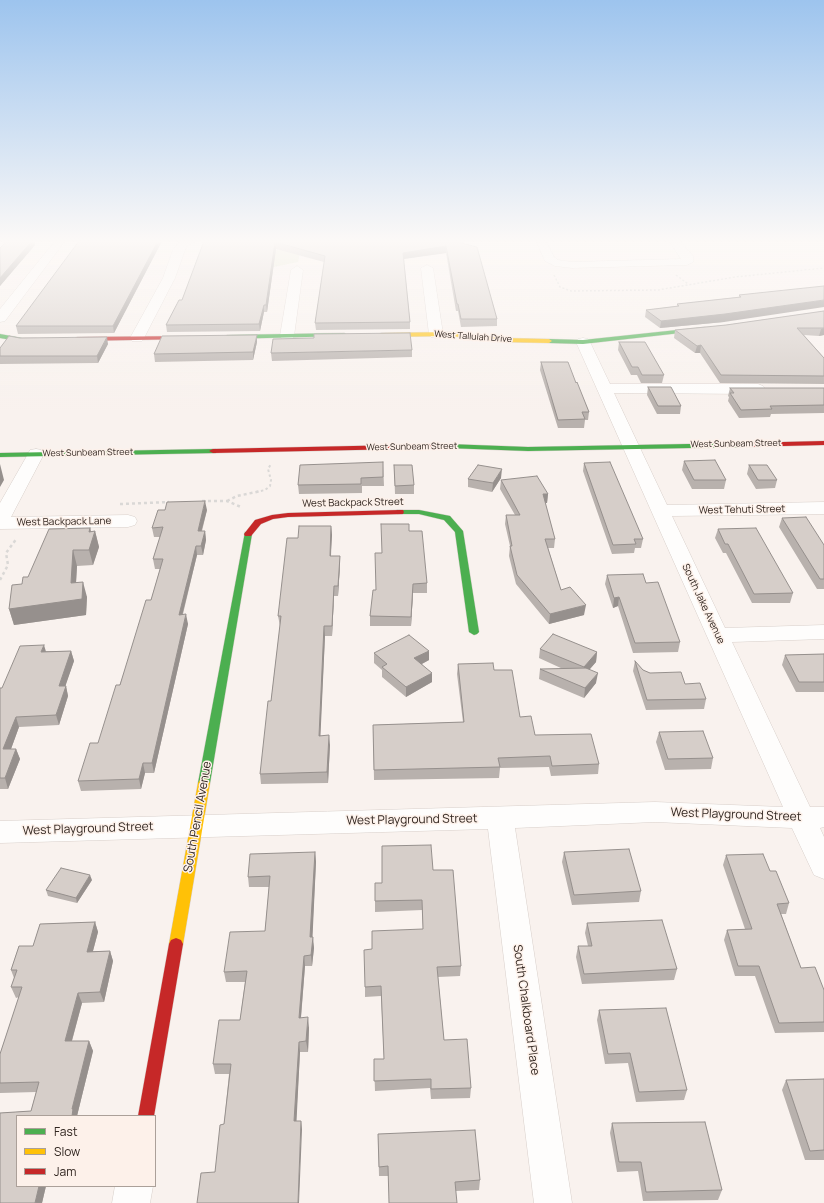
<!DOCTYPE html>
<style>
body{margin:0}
#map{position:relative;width:824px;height:1203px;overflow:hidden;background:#f9f2ee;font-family:Manrope,sans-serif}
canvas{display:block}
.legend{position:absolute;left:16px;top:1115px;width:140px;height:72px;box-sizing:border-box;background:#fdf1ea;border:1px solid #aba099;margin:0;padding:5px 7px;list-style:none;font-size:12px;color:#312620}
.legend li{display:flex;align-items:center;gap:8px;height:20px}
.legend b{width:20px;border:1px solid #aba099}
</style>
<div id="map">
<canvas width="824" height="1203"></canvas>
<ul class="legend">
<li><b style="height:5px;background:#4caf50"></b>Fast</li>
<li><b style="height:5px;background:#ffc107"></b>Slow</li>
<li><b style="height:5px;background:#c62828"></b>Jam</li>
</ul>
</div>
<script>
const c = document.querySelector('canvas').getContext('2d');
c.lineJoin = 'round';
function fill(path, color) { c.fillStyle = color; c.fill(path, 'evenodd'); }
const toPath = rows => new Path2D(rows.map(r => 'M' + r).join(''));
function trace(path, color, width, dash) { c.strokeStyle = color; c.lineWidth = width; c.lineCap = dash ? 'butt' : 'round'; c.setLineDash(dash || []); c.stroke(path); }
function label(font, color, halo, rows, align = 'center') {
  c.font = font + ' Manrope,sans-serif'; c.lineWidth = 3; c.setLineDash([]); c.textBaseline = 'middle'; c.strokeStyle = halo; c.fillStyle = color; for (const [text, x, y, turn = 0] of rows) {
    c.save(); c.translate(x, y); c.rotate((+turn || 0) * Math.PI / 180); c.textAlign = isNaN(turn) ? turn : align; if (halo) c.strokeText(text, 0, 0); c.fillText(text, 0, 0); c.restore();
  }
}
const green = toPath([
 [203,241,237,252,301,249,298,262,274,267,200,242]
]);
const pathFar2 = toPath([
 [272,265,277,266],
 [554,275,560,287,571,291,658,290,735,277,824,268],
 [676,275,688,284]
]);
const pathFar1 = toPath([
 [256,492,265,490,270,486,271,480,268,469,271,464]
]);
const path = toPath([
 [202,501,227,501,241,507],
 [227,501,237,496,261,491],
 [120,504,169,502],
 [0,580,8,565,6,553,17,538]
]);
const street = toPath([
 [55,241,65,241,5,321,0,322,0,309,55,241],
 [182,241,196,241,187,246,185,250,175,278,144,338,142,341,132,341,130,338,163,278,173,250,179,242,182,241],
 [536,241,546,241,554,257,558,260,572,262,681,259,669,241,680,241,693,256,693,262,687,265,572,268,555,266,545,261,536,241],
 [427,265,433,268,443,334,441,337,436,338,431,337,429,334,421,268,427,265],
 [297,266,303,270,294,336,292,339,287,340,282,339,280,336,291,270,297,266],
 [583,338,588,339,590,342,610,384,758,384,763,386,766,389,763,392,758,394,614,393,667,505,824,502,824,514,672,516,725,628,824,625,824,639,732,642,810,807,824,807,824,827,820,828,824,837,824,879,814,875,792,828,655,822,515,828,572,1203,534,1203,488,829,0,843,0,821,655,802,783,807,576,342,578,339,583,338],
 [36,449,42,450,44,454,11,517,128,515,135,517,137,521,135,525,128,527,0,529,0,503,28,454,30,450,36,449],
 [115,1186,153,1186,150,1203,112,1203,115,1186]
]);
const fast = toPath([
 [705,327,708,329,707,330,583,344,549,343,546,341,549,339,583,340,705,327],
 [344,333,346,334,346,336,227,339,224,337,227,335,344,333],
 [0,334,22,338,36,338,39,340,36,342,22,342,0,338,0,334],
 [742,443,746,445,745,447,528,451,447,448,443,446,447,444,528,447,742,443],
 [213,449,216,449,216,453,0,457,0,453,213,449],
 [397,510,419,510,450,516,463,531,479,632,477,634,474,635,469,632,455,532,444,520,419,514,397,514,396,512,397,510],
 [245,532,251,532,252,534,210,783,208,786,204,787,200,786,198,783,245,532]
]);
const slow = toPath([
 [450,332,502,338,549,339,552,341,549,343,502,342,450,336,381,337,378,335,381,333,450,332],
 [204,779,208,780,210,783,183,944,181,948,176,950,171,948,169,944,198,783,200,780,204,779]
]);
const jam = toPath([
 [190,336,192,337,192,339,77,341,74,339,77,337,190,336],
 [824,441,824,445,742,447,738,445,742,443,824,441],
 [447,444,451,446,450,448,213,453,209,451,213,449,447,444],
 [400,510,403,510,404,512,403,514,288,517,273,519,261,524,251,536,245,536,244,534,255,520,272,515,288,513,400,510],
 [176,938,181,940,183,944,154,1116,138,1116,169,944,171,940,176,938]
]);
const wall = toPath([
 [3,241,35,241,35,245,0,286,0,248,4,244],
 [162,241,114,333,18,334,16,326],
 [204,241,468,241,461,242,497,319,497,326,461,327,458,311,456,311,446,253,404,259,410,322,410,329,316,330,315,323,324,262,276,249,267,312,264,312,260,331,167,332,166,325,182,300],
 [767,292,724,322,660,328,645,317,646,310,677,306,677,304,739,297,739,295],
 [824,311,824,335,819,336,804,335,824,358,824,384,720,383,700,353,695,353,674,338,675,330,726,325],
 [20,338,108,344,98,363,0,364,0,348],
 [257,342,253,360,155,362,154,354],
 [619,342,664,375,662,383,641,383,637,375,631,375,618,350],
 [412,350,412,357,272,361,271,353],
 [541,362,576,383,589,412,588,420,585,420,584,428,558,428,540,370],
 [648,387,681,406,680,414,657,414,647,395],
 [730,388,824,388,824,413,771,414,770,417,739,418,728,401,729,397,728,396],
 [684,461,726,480,724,489,692,489,682,470],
 [383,462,384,486,362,486,362,493,299,494,298,485],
 [584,463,643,539,641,548,635,548,634,553,612,554,583,471],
 [394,465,414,485,414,494,395,494],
 [749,465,777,480,775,488,756,489,747,474],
 [501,478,492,492,468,487,468,479],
 [501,480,548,494,547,503,545,503,555,539,554,548,548,548,561,590,584,615,549,624,516,584,509,556,510,546,505,524,506,515,515,515,500,489],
 [207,510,202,531,205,531,206,540,203,555,197,555,183,614,188,624,154,773,145,773,141,789,81,791,78,781,98,743,151,600,160,569,155,569,153,559,160,537,154,537,152,528],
 [782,518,824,545,824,589,817,589,779,527],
 [331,526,332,535,331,556,340,556,340,565,338,596,334,596,332,636,325,636,320,735,330,745,328,783,261,784,260,774,271,701,280,626,278,616,298,538],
 [90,528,91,532,95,531,99,547,93,565,77,566,76,583,87,597,86,615,14,625,9,609,22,584,28,577],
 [718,529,793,593,790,603,752,603,726,553,723,553,715,538],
 [409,531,427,583,427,593,413,593,411,626,370,626,370,616,376,590,382,553],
 [607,575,646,583,680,642,678,652,633,653,618,606,613,608,605,584],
 [540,649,597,652,596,662,589,670,596,683,584,698,539,679,540,669,563,669,539,658],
 [46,651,71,651,74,661,65,686,66,686,68,696,59,725,19,727,11,749,16,749,20,759,8,789,0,789,0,688,2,688],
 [429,651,429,660,422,664,432,682,406,697,382,677,382,670,374,663,374,653],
 [824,654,824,692,796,692,782,665,785,655],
 [635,661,643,670,650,673,685,684,706,699,704,709,646,710,633,671],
 [458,664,494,670,520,717,535,735,599,764,598,774,551,776,549,767,500,768,499,778,374,780,373,725,463,722,457,674],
 [659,732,713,758,711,769,665,770,656,742],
 [315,852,316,862,312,937,314,948,312,966,305,966,301,1018,309,1028,308,1052,300,1052,296,1121,301,1121,302,1130,215,1172,224,1124,229,1074,215,1074,213,1064,240,1020,245,982,226,982,224,972,265,931,269,887,249,887,248,877],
 [564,852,641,891,639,902,572,905,562,862],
 [726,855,770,871,789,903,786,914,781,914,801,968,824,990,824,1032,775,1033,755,976,735,976,724,940,727,930,745,929,723,865],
 [433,870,461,966,460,976,438,977,444,1040,471,1088,470,1098,431,1099,430,1088,375,1091,374,1059,384,1059,381,996,365,997,365,987,372,949,423,929,422,910,375,912,375,901,382,883],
 [92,880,77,903,48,896,46,890],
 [95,922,98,932,93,951,110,951,113,961,104,1002,82,1003,72,1041,89,1041,93,1051,77,1116,17,1116,17,1186,46,1186,42,1203,0,1203,0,1113,31,1111,36,1092,0,1093,0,1054,19,997,16,998,11,987,14,978,11,970,19,946,33,946,40,924],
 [587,923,677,969,674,980,582,984,576,957,578,946,588,946,585,933],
 [599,1010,687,1090,684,1100,636,1102,628,1063,605,1064,597,1020],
 [824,1079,824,1160,805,1160,782,1090,786,1080],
 [612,1123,722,1190,718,1200,643,1201,638,1171,617,1172,610,1133],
 [378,1134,480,1180,479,1190,456,1191,388,1176,379,1176]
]);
const shadedWall = toPath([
 [32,241,35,241,35,245,0,286,0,278],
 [158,241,162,241,114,333,113,326],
 [449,241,468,241,449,246],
 [275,242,276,249,267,312,266,305],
 [446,246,446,253,403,259,403,253],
 [824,300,824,307,724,322,660,328,661,321],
 [264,305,264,312,260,331,259,324],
 [824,328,824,335,819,336,821,329],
 [257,335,257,342,253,360,253,352],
 [107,337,108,344,98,363,97,356],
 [701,345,700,353,695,353,697,346],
 [0,464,4,480,0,487],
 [502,469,501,478,492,492,493,483],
 [543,494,548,494,547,503,542,503],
 [205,501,207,510,199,540,198,531],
 [331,526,332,535,330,565,330,556],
 [90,528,93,539,95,531,99,547,93,565,89,550,89,532],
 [205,531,206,540,203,555,201,546],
 [196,546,197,555,180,624,179,615],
 [73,550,77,566,75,599,71,583],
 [340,556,340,565,338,596,338,586],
 [83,582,87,597,86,615,14,625,9,609],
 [413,584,413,593,411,626,411,617],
 [334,586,334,596,332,636,332,626],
 [619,597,618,606,613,608,614,598],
 [586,605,584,615,549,624,550,614],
 [186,614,188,624,154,773,152,763],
 [324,626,325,636,320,746,319,736],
 [44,645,47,655,41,652],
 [71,651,74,661,62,696,59,686],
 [429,651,429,660,414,668,414,658],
 [597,652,596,662,583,677,584,667],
 [432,673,432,682,406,697,406,687],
 [598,673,596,683,584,698,585,688],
 [66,686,68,696,59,725,56,715],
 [16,717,19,727,7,760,3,749],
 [329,735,330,745,328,783,327,772],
 [16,749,20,759,8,789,5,778],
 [143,763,145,773,141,789,139,779],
 [315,852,316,862,312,948,310,937],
 [90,875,92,880,77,903,76,898],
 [95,922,98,932,90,962,87,952],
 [313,937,314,948,312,966,311,955],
 [110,951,113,961,104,1002,100,992],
 [304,956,305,966,300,1028,299,1018],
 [78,993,82,1003,69,1051,65,1041],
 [308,1017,309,1028,308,1052,306,1041],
 [89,1041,93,1051,77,1116,72,1116,72,1109],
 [299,1042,300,1052,296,1131,294,1121],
 [301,1121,302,1130,299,1203,298,1203],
 [39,1186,46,1186,42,1203,35,1203]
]);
const building = toPath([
 [7,241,32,241,0,278,0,248,7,241],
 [79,241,158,241,113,326,16,326,79,241],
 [204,241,454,241,477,247,497,319,461,319,458,304,457,304,446,246,403,253,410,322,315,323,325,256,275,242,266,305,264,305,259,324,166,325,179,300,182,300,204,241],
 [824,286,824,300,725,314,661,321,646,310,679,306,677,304,741,297,739,295,767,292,824,286],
 [824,311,824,328,797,328,824,358,824,376,721,375,701,345,697,346,675,330,726,325,824,311],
 [410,333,412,350,271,353,273,339,314,338,314,334,410,333],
 [257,335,253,352,154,354,162,336,257,335],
 [9,336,20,338,107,337,97,356,0,356,0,348,9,336],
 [619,342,645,342,664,375,642,375,638,367,632,367,619,342],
 [541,362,568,362,576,383,577,382,589,412,582,412,585,419,558,420,541,362],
 [648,387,671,387,681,406,658,406,648,387],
 [730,388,824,388,824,405,770,406,772,409,741,410,730,393,734,393,730,388],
 [715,460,726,480,694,480,684,461,715,460],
 [383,462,383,477,361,478,361,484,298,485,300,465,383,462],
 [610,462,643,539,634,539,636,544,613,545,584,463,610,462],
 [394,465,412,465,414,485,395,486,394,465],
 [478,465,502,469,493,483,468,479,478,465],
 [749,465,767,465,777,480,758,480,749,465],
 [537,476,548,494,543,494,555,539,545,539,561,590,570,587,586,605,550,614,517,575,510,546,512,546,506,515,520,515,501,480,537,476],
 [205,501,198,531,205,531,201,546,196,546,179,615,186,614,152,763,143,763,139,779,78,781,90,743,98,743,116,685,120,685,146,600,151,600,163,559,153,559,163,527,152,528,158,510,165,510,167,502,205,501],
 [806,517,824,545,824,579,820,579,782,518,806,517],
 [381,524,409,524,409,531,422,531,427,583,413,584,411,617,370,616,373,590,376,590,375,553,382,553,381,524],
 [299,526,331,526,330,556,340,556,338,586,334,586,332,626,324,626,319,736,329,735,327,772,260,774,268,701,271,701,281,616,278,616,287,538,298,538,299,526],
 [90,528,89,532,95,531,89,550,73,550,71,583,83,582,82,599,9,609,12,585,22,584,23,577,28,577,49,529,90,528],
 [756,528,793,593,754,594,728,544,725,544,718,529,756,528],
 [643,574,646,583,658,582,680,642,635,643,619,597,614,598,607,575,643,574],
 [553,634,597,652,584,667,540,649,553,634],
 [409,635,429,651,414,658,432,673,406,687,382,667,387,664,374,653,409,635],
 [44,645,41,652,71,651,59,686,66,686,56,715,16,717,3,749,16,749,5,778,0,778,0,688,2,688,20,646,44,645],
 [824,654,824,682,799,682,785,655,824,654],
 [635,661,643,670,650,673,681,672,685,684,700,683,706,699,647,700,635,661],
 [493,663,494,670,512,670,520,717,531,716,535,735,591,734,599,764,552,766,550,756,498,758,500,767,374,770,373,725,464,722,458,664,493,663],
 [586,668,598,673,585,688,540,669,586,668],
 [703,731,713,758,668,759,659,732,703,731],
 [431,845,433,870,453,870,461,966,437,967,444,1040,467,1039,471,1088,431,1089,431,1079,374,1081,374,1059,384,1059,381,986,365,987,364,950,372,949,372,931,423,929,422,900,375,901,375,883,382,883,382,846,431,845],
 [629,849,641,891,574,895,564,852,629,849],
 [315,852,310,937,313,937,311,955,304,956,299,1018,308,1017,306,1041,299,1042,294,1121,301,1121,298,1203,197,1203,201,1173,215,1172,220,1125,224,1124,231,1064,213,1064,219,1020,240,1020,247,971,224,972,230,932,265,931,270,876,248,877,250,854,315,852],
 [763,854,770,871,776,871,789,903,777,904,801,968,815,967,824,990,824,1022,779,1023,759,966,738,966,727,930,752,929,726,855,763,854],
 [61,868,90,875,76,898,46,890,61,868],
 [662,920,677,969,584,974,578,946,592,946,587,923,662,920],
 [95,922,87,952,110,951,100,992,78,993,65,1041,89,1041,72,1109,73,1109,72,1116,17,1116,17,1186,39,1186,35,1203,0,1203,0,1113,31,1111,39,1082,0,1083,0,1054,22,987,11,987,17,970,11,970,19,946,33,946,40,924,95,922],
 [666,1008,687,1090,639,1092,630,1053,608,1054,599,1010,666,1008],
 [824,1079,824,1150,810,1151,786,1080,824,1079],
 [705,1122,722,1190,646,1192,641,1162,619,1162,612,1123,705,1122],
 [475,1130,480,1180,455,1182,457,1203,389,1203,388,1166,379,1167,378,1134,475,1130]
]);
const farStreetnames = [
 ["West Tallulah Drive",473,337,4],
 ["West Sunbeam Street",736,444,-1],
 ["West Sunbeam Street",412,447,-1],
 ["West Sunbeam Street",88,453,-1]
];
const streetNames = [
 ["West Backpack Street",353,503,-1],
 ["West Tehuti Street",742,510,-1],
 ["West Backpack Lane",64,522,-1],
 ["South Jake Avenue",703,604,65]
];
const nearStreetnames = [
 ["West Playground Street",736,815,2],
 ["South Pencil Avenue",198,817,-80],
 ["West Playground Street",412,820,-1],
 ["West Playground Street",88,829,-2],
 ["South Chalkboard Place",526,1010,82]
];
fill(green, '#e3e7cb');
trace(street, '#d8cfca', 1);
trace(fast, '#d8cfca', 1);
trace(slow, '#d8cfca', 1);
trace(jam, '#d8cfca', 1);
trace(pathFar2, '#dad8d6', 1.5, [2, 2]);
trace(pathFar1, '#dad8d6', 2, [2.5, 2.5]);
trace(path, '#dad8d6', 2.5, [3, 3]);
fill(street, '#fefdfc');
fill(fast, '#4caf50');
fill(slow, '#ffc107');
fill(jam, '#c62828');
fill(wall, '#b8b1ad');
fill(shadedWall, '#96908d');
fill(building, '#d6cec9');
trace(building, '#96908d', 1);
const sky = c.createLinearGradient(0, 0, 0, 409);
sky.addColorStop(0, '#9dc4ee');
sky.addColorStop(0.59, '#fcf9f7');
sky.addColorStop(1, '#fcf9f700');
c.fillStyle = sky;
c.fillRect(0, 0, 824, 409);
label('9px', '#312620', '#fdf1ea', farStreetnames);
label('10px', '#312620', '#fdf1ea', streetNames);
label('12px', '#312620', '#fdf1ea', nearStreetnames);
</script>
